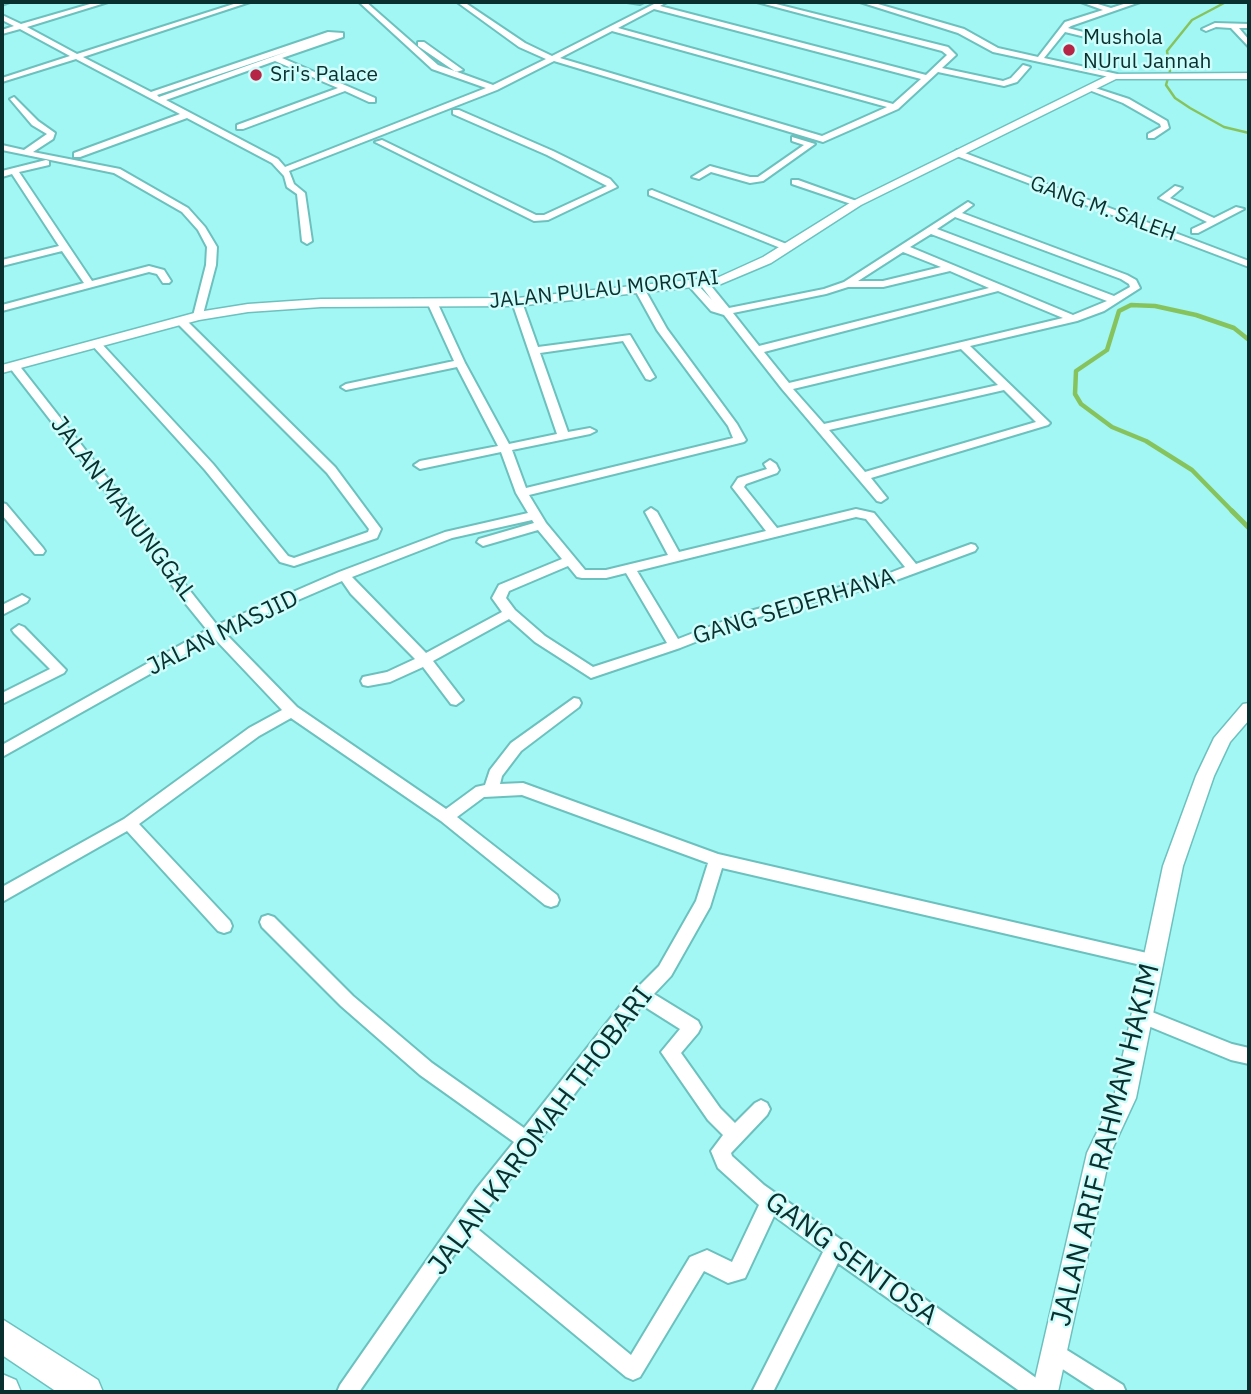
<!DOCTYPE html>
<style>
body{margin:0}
#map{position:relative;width:1251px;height:1394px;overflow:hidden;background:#a2f7f5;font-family:"IBM Plex Sans",sans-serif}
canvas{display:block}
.frame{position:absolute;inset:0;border:4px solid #092f2f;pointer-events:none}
</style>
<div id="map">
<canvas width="1251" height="1394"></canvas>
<div class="frame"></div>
</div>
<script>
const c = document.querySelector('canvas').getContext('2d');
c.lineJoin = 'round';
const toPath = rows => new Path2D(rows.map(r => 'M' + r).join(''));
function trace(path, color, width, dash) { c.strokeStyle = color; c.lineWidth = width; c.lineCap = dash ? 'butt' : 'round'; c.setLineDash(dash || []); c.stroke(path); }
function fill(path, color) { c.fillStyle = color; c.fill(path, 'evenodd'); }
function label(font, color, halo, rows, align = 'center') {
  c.font = font + ' "IBM Plex Sans",sans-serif'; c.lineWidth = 5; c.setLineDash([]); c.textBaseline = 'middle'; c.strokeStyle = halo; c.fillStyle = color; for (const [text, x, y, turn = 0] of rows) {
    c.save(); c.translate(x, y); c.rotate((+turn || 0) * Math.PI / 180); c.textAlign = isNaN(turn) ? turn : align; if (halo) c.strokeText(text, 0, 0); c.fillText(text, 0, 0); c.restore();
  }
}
const streamFar2 = toPath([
 [1226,2,1192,20,1167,51,1170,71,1166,85,1175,98,1190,108,1224,127,1249,133]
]);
const streamFar1 = toPath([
 [1234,513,1192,470,1146,441,1112,427,1081,404,1075,394,1076,371,1107,350,1119,311,1131,305,1155,306,1196,315,1234,328,1249,340]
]);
const stream = toPath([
 [1232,511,1249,528]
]);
const minor = toPath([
 [2,2,10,2,2,5,2,2],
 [97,2,108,2,27,27,77,54,240,2,250,2,83,57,151,92,328,32,343,33,343,37,282,58,375,98,375,102,369,102,345,91,243,129,237,129,237,125,338,88,275,61,166,100,278,159,285,167,486,88,432,69,359,2,366,2,438,65,493,85,546,59,519,47,457,2,464,2,525,43,552,56,658,2,667,2,660,6,926,75,947,55,942,51,757,2,768,2,948,47,956,55,942,68,1003,81,1011,78,1023,65,1030,67,1017,82,1004,86,938,72,898,109,823,142,554,61,497,90,289,171,294,184,305,193,312,241,307,244,302,241,297,194,287,187,284,176,272,163,187,118,80,157,74,157,74,153,180,114,76,59,2,82,2,78,70,56,20,29,2,34,2,30,14,26,2,20,2,15,21,24,97,2],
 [654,9,921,79,893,104,618,28,654,9],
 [612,31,887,107,822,136,560,58,612,31],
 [289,51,159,97,157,95,289,51],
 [627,2,644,2,640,4,627,2],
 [860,2,871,2,964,29,998,48,1038,57,1065,22,1103,10,1081,2,1091,2,1111,8,1130,2,1140,2,1071,26,1068,28,1110,39,1110,43,1065,32,1044,58,1117,74,1118,76,1114,78,993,52,958,33,860,2],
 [1215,23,1249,24,1249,28,1239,28,1249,40,1249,47,1231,28,1216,27,1206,31,1202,29,1215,23],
 [418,42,424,42,463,70,456,72,418,46,418,42],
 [1089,86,1129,99,1167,121,1169,128,1154,138,1148,138,1148,134,1161,127,1160,124,1123,103,1089,90,1089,86],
 [14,97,38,121,55,133,53,139,33,152,120,169,188,208,205,227,217,247,216,265,202,318,193,316,206,265,207,247,198,230,182,212,114,173,2,150,2,145,24,150,47,134,32,125,10,99,14,97],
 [453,110,459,110,553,151,610,179,617,187,548,220,534,221,375,142,382,140,536,215,544,215,607,186,547,155,453,114,453,110],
 [792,137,815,144,763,181,750,183,711,172,699,179,692,177,710,166,750,177,758,177,804,145,792,141,792,137],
 [957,150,1249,261,1249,267,954,155,953,153,957,150],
 [46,160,49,161,49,165,19,172,92,281,149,266,164,270,171,281,169,283,163,283,157,274,149,272,2,311,2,305,84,283,62,251,2,266,2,260,59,246,12,174,2,177,2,171,46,160],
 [792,180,798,180,862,203,854,205,792,184,792,180],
 [1175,186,1182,188,1170,198,1214,218,1236,207,1244,209,1198,233,1192,233,1192,229,1207,222,1159,198,1175,186],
 [652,190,789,245,791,247,783,249,649,195,649,191,652,190],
 [968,202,973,205,962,213,1127,275,1136,280,1140,288,1104,311,1077,321,970,346,1050,423,1048,425,871,478,887,498,881,502,877,501,782,389,724,315,711,311,687,284,695,282,712,300,699,283,707,281,729,308,824,289,844,282,968,202],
 [955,217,1121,279,1129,284,1130,287,1114,296,937,229,955,217],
 [931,234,1107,301,1073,315,910,247,931,234],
 [903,252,941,267,883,281,858,281,903,252],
 [950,271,989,288,759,346,733,313,826,294,848,287,883,287,950,271],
 [998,291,1063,318,789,383,764,352,998,291],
 [961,349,998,385,824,424,793,389,961,349],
 [1004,390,1036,422,865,472,829,430,1004,390],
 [640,287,644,288,667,329,737,424,746,440,744,442,529,495,546,523,585,570,606,570,668,555,645,512,651,508,657,512,679,552,766,531,732,487,738,478,767,469,764,464,770,460,776,464,779,470,777,473,746,484,744,487,777,528,856,509,874,513,916,564,971,544,975,545,977,548,975,551,891,582,759,617,680,648,591,678,535,642,509,619,433,661,463,700,456,705,451,704,423,667,390,682,368,686,363,685,361,681,363,677,387,672,415,659,351,594,342,581,224,632,297,707,446,809,476,787,485,785,490,770,511,743,574,698,579,699,581,703,579,707,521,751,502,776,500,784,523,783,718,854,1160,956,1162,961,1160,966,1154,968,722,868,710,907,671,976,654,994,698,1021,701,1027,698,1033,681,1053,720,1108,735,1123,755,1103,761,1100,767,1103,770,1109,767,1115,731,1153,732,1156,764,1185,1046,1385,1049,1392,1021,1392,838,1263,773,1392,752,1392,823,1252,774,1216,745,1278,728,1283,704,1271,640,1377,633,1380,626,1377,463,1242,359,1392,337,1392,340,1385,477,1188,514,1142,420,1075,341,1006,262,927,260,922,262,917,268,915,274,917,353,996,432,1063,524,1128,624,1001,659,966,696,901,708,863,522,795,484,797,457,817,557,895,559,900,557,905,551,907,545,905,441,821,291,718,259,736,139,824,230,921,232,926,230,931,224,933,218,931,127,831,2,902,2,887,124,819,249,728,282,710,214,638,2,757,2,745,207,630,177,593,144,541,10,368,10,364,18,364,152,535,187,587,217,625,339,572,445,532,528,513,516,493,501,452,420,469,414,465,420,461,498,446,457,367,346,390,341,387,346,384,454,361,427,302,428,300,437,302,465,363,509,444,557,434,512,302,513,300,522,302,538,347,630,335,655,377,650,380,646,379,623,341,540,353,568,432,590,428,596,431,590,434,512,450,526,488,733,438,728,426,657,330,635,290,640,287],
 [856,517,866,519,905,567,882,576,750,611,678,639,637,571,856,517],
 [532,520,534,523,479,539,477,542,483,546,538,530,562,559,499,585,492,598,502,612,426,653,352,577,452,538,532,520],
 [568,566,577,577,582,578,606,578,626,573,667,643,593,667,545,636,515,610,506,598,509,591,568,566],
 [642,1005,680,1029,661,1052,708,1120,723,1135,711,1151,718,1168,759,1205,732,1262,707,1250,690,1257,631,1355,474,1226,642,1005],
 [182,319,186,320,335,467,381,529,377,538,294,566,280,562,205,470,91,344,92,342,100,342,213,464,288,556,294,558,368,532,369,529,327,473,178,324,178,320,182,319],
 [2,503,6,504,43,548,45,551,43,554,35,554,2,515,2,503],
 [22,595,29,599,27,602,2,615,2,605,22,595],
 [19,625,24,627,66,670,64,673,2,704,2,693,50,669,14,633,12,630,19,625],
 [1142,1008,1232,1044,1249,1048,1249,1064,1231,1060,1136,1021,1133,1016,1136,1011,1142,1008],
 [1054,1342,1123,1385,1126,1392,1098,1392,1047,1359,1044,1352,1047,1345,1054,1342]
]);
const tertiary = toPath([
 [1249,73,1249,79,1116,79,861,205,771,263,721,284,517,306,321,307,248,312,199,320,2,373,2,365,198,312,248,304,321,299,517,298,719,277,763,257,853,201,1111,74,1249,73],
 [1249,703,1249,720,1230,742,1214,776,1183,866,1136,1098,1110,1154,1058,1392,1032,1392,1087,1153,1114,1097,1163,866,1196,776,1214,738,1243,704,1249,703]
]);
const primary = toPath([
 [2,1319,98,1380,103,1392,57,1392,2,1355,2,1319],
 [2,1374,16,1380,21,1392,2,1392,2,1374]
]);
const markers = [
 [1069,50,7,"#b62446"],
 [256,75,7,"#b62446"]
];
const farPoinames = [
 ["Mushola",1083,38],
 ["NUrul Jannah",1083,62],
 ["Sri's Palace",270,75]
];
const farStreetnames = [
 ["GANG M. SALEH",1103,209,20],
 ["JALAN PULAU MOROTAI",604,290,-6]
];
const streetNames = [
 ["JALAN MANUNGGAL",123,509,53],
 ["GANG SEDERHANA",794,607,-17],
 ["JALAN MASJID",223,633,-26]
];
const nearStreetnames = [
 ["JALAN KAROMAH THOBARI",541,1131,-53],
 ["JALAN ARIF RAHMAN HAKIM",1106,1145,-76],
 ["GANG SENTOSA",851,1259,36]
];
trace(streamFar2, '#87c35d', 2.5);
trace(streamFar1, '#87c35d', 4.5);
trace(stream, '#87c35d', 5);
trace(minor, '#6cc1bf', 4);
trace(tertiary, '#6cc1bf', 3);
trace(primary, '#6cc1bf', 3);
fill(minor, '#fff');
fill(tertiary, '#fff');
fill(primary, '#fff');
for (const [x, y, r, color] of markers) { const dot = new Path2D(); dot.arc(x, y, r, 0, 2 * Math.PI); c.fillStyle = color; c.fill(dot); trace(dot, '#cdfefc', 2.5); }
label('21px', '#092f2f', '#cdfefc', farPoinames, 'left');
label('21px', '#092f2f', '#cdfefc', farStreetnames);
label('24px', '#092f2f', '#cdfefc', streetNames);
label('28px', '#092f2f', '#cdfefc', nearStreetnames);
</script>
